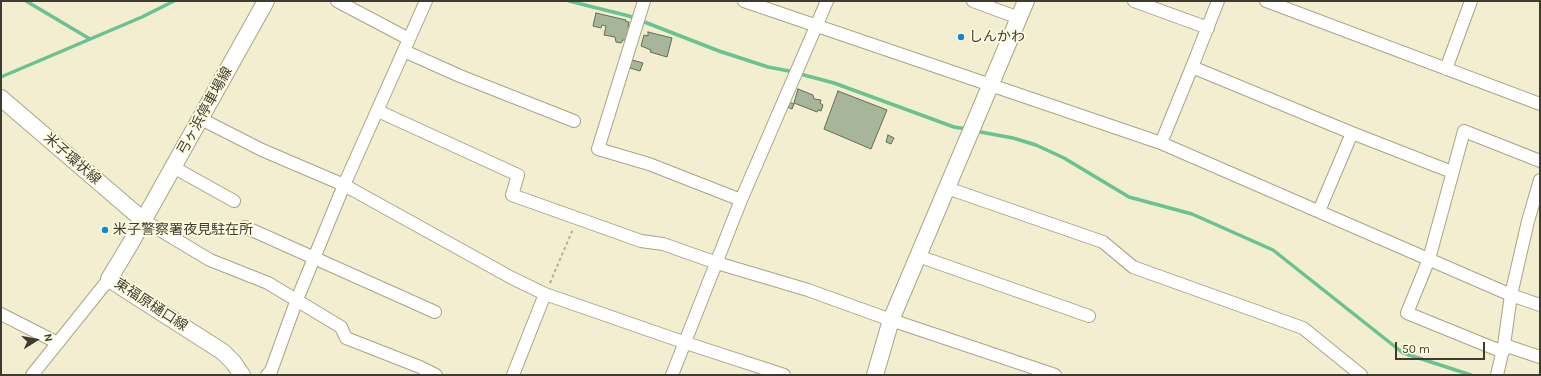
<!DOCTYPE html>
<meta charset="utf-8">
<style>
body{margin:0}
#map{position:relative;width:1541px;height:376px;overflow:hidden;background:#f2eecf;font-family:Karla,sans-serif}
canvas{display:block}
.frame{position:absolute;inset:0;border:2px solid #3e3c30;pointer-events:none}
.north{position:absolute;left:16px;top:320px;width:40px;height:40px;-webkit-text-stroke:3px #fffce2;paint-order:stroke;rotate:79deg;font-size:11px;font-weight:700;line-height:16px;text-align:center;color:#3e3c30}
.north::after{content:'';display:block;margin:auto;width:14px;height:18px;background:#3e3c30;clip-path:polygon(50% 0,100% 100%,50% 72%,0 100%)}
.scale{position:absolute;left:1395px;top:342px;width:90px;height:18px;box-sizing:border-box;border:2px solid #3e3c30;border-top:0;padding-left:5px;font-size:12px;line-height:14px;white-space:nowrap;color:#3e3c30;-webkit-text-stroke:3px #fffce2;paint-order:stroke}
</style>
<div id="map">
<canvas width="1541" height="376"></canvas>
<div class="frame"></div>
<div class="north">N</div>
<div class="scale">50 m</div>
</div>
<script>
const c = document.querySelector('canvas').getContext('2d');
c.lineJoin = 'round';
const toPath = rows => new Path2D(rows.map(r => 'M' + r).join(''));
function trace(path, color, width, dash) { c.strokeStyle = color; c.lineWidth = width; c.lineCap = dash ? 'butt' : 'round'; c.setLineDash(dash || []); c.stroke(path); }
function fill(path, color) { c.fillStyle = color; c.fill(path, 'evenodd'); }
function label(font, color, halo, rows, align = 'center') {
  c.font = font + ' Karla,"Noto Sans JP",sans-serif'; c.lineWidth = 3.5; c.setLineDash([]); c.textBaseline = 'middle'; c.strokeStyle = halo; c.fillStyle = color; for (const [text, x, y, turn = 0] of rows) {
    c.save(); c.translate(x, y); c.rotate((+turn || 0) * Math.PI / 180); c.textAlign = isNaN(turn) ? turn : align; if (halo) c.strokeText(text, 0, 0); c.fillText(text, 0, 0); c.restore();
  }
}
const stream = toPath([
 [26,1,90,39],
 [569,1,629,16,719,51,768,67,789,71,834,83,954,127,967,129],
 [1,77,142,17,174,1],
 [975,131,1013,138,1036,145,1064,158,1129,197,1192,214,1273,250,1403,353,1471,375]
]);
const building = toPath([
 [596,13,626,20,625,21,629,22,628,27,630,27,626,40,623,40,621,43,616,42,615,37,604,35,606,26,602,25,601,28,593,26,596,13],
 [648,32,672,38,667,57,650,52,651,50,641,46,644,35,648,36,648,32],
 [632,60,643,63,640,71,630,68,632,60],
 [798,89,813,95,814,99,821,100,820,103,823,105,821,111,818,110,817,112,794,103,798,89],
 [838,91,887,110,871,149,824,129,838,91],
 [789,102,794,104,792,109,787,107,789,102],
 [888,135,894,138,891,144,886,142,888,135]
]);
const path = toPath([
 [550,283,573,229]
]);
const street = toPath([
 [337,1,409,39],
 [644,1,598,149,649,164,741,200],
 [744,1,1161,143,1511,295,1540,305],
 [973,1,1019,18],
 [1134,1,1208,28],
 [1266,1,1540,104],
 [404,51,460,76,574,121],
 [1192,67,1218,1],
 [1446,69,1471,1],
 [378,111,518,175,512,195,641,241,663,244,717,263,808,290,891,320,1055,375],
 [201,119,262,150,344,185,512,278,545,294,686,343,784,375],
 [1161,143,1192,67,1352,133,1452,172],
 [173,167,234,201],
 [947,188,1103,242,1133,267,1303,328,1361,375],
 [1319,211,1352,133],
 [143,220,210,260,268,283,341,327,346,338,420,367,436,375],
 [245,227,435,312],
 [918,256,1089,316],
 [1,314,58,343],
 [1504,345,1540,357],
 [1503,352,1407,313,1429,259,1464,131,1540,161],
 [32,375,109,279],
 [267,375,271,371,296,302,344,185,426,1],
 [513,375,545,294],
 [672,375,741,200,827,1],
 [1497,375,1504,345,1511,295,1528,221,1540,180]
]);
const secondary = toPath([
 [1,98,143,220],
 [242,375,233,362,223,352,109,279,129,246,266,1],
 [875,375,891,320,1026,1]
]);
const markers = [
 [961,37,4,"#1686cf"],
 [105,230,4,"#1686cf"]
];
const poiNames = [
 ["しんかわ",969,37],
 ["米子警察署夜見駐在所",113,230]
];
const streetNames = [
 ["弓ヶ浜停車場線",205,111,-61],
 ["米子環状線",72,159,41],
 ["東福原樋口線",151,305,33]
];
trace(stream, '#69c292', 3.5);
fill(building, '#a7b69a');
trace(building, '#616e55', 1);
trace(street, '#a8a487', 14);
trace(secondary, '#a8a487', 18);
trace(path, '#b0ad95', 2, [3, 3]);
trace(street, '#fff', 12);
trace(secondary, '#fff', 16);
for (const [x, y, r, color] of markers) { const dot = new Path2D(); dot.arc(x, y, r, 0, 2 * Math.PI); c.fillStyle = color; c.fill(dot); trace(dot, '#fffce2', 1.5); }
label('14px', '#3e3c30', '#fffce2', poiNames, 'left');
label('14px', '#3e3c30', '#fffce2', streetNames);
</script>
